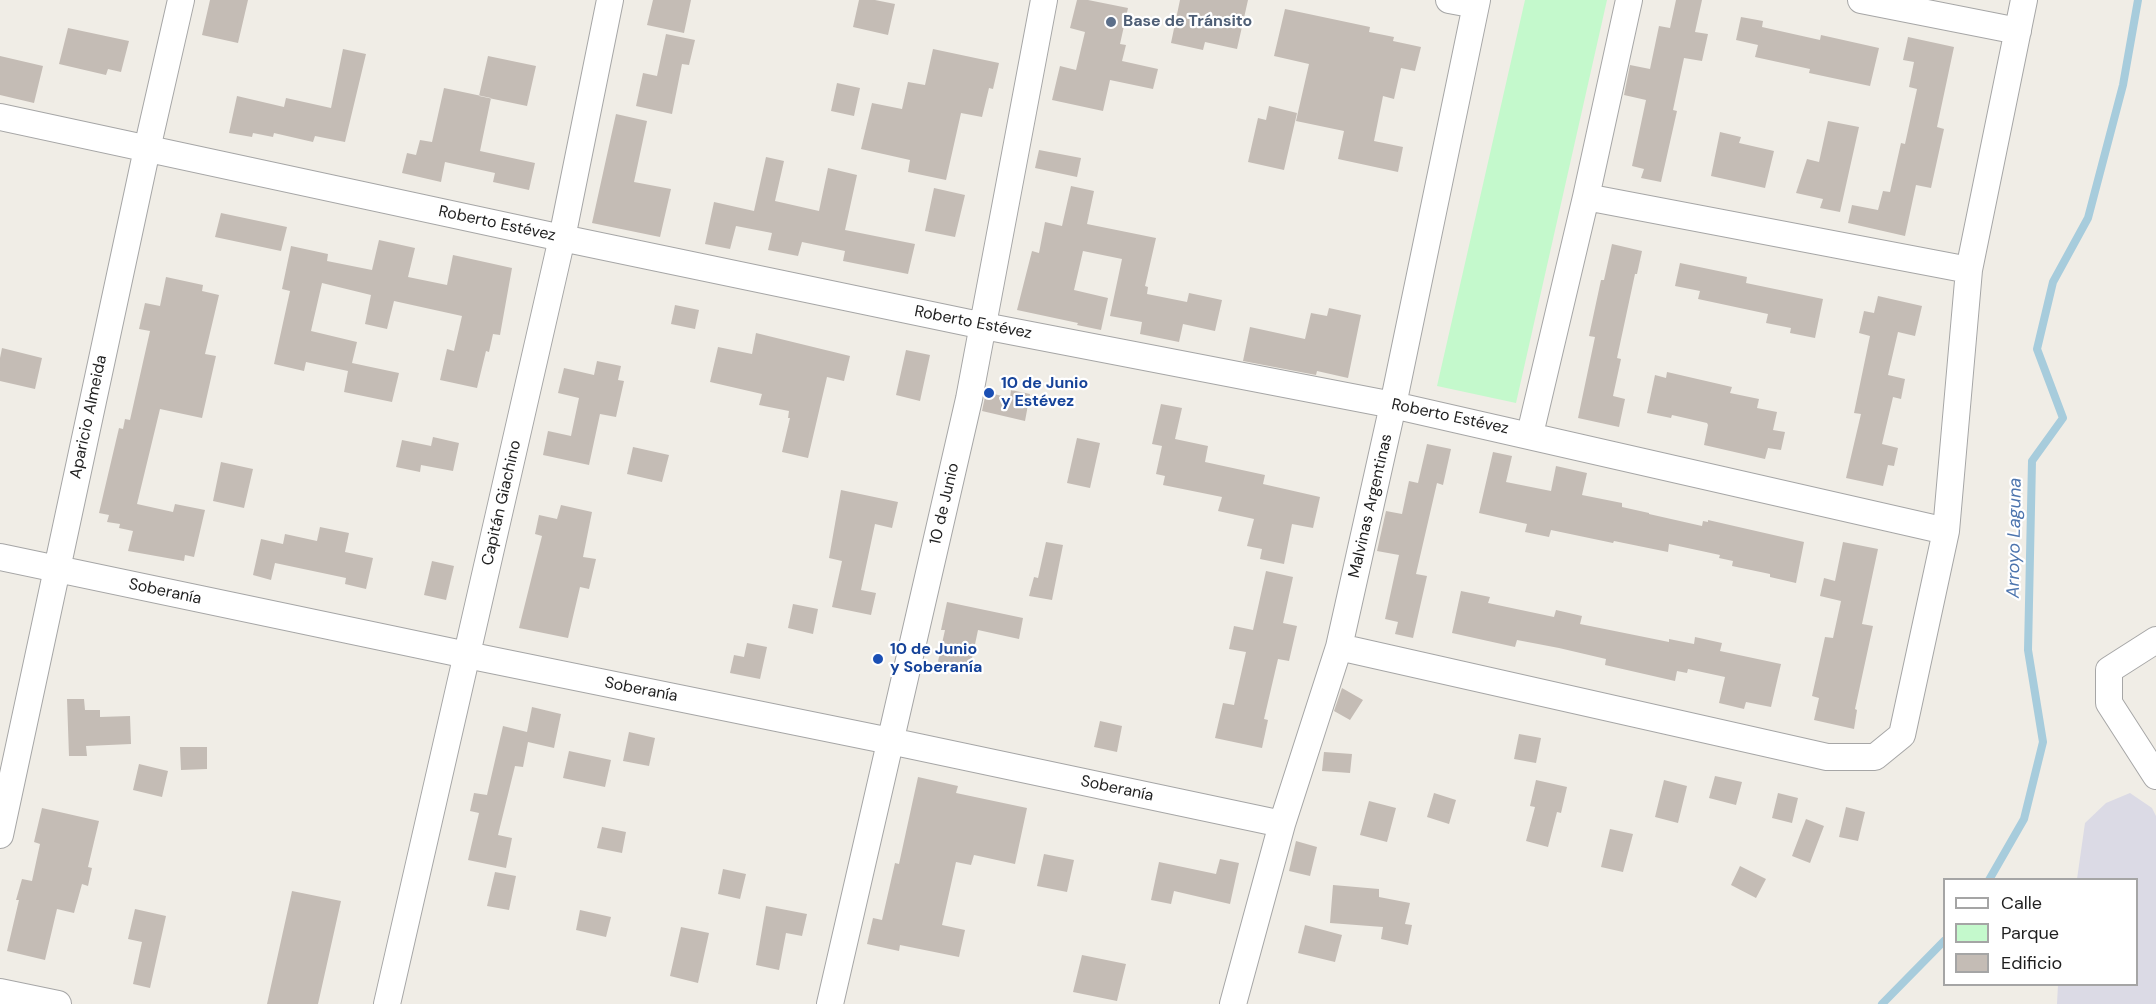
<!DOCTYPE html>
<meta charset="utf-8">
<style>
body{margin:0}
#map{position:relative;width:2156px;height:1004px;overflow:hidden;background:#f0ede6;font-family:"DM Sans",sans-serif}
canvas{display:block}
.legend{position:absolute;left:1943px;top:878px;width:195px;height:108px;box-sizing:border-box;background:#fff;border:2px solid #a5a5a5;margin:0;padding:8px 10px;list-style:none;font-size:18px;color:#1f1f1f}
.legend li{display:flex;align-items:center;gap:12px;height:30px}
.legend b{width:30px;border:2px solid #a5a5a5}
</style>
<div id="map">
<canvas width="2156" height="1004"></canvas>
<ul class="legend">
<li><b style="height:8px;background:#fff"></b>Calle</li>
<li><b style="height:16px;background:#c4f9cc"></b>Parque</li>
<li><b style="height:16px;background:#c4bcb5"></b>Edificio</li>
</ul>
</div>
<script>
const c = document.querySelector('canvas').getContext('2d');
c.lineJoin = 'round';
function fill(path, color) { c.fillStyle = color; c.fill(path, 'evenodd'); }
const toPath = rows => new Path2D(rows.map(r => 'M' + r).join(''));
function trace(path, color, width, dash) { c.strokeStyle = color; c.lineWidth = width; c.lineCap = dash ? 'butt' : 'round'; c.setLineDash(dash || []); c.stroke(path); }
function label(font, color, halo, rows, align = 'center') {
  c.font = font + ' "DM Sans",sans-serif'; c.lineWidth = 4.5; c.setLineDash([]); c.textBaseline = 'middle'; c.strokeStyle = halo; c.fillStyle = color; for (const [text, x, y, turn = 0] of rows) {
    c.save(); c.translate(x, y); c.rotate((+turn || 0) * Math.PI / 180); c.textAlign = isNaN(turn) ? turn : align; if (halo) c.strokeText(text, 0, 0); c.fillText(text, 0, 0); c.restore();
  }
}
const park = toPath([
 [1525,0,1607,0,1516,403,1437,386]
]);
const plaza = toPath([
 [2130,793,2152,808,2156,816,2156,1004,2057,1004,2058,985,2136,984,2136,880,2077,879,2085,823,2106,803]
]);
const stream = toPath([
 [1989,880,2024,819,2043,742,2028,650,2032,461,2063,418,2037,349,2053,282,2088,218,2123,85,2138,0],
 [1882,1004,1944,941]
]);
const building = toPath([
 [210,0,248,0,238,43,202,35],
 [653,0,691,0,684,33,647,25],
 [859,0,875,0,895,4,888,35,853,27],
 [1077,0,1088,0,1128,8,1120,44,1126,45,1122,61,1158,69,1153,89,1110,80,1103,111,1052,100,1060,66,1076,70,1085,32,1070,28],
 [1180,0,1248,0,1237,49,1205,42,1203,50,1171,43],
 [1676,0,1702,0,1695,32,1708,34,1702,61,1684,58,1673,110,1677,111,1661,182,1641,178,1644,169,1632,166,1646,100,1624,95,1630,65,1650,69,1659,26,1670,28],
 [1285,9,1370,27,1369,32,1394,37,1393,41,1421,47,1415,71,1401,68,1394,99,1383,96,1374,141,1403,147,1398,172,1338,159,1344,131,1296,121,1309,64,1274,56],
 [1741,17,1763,21,1762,27,1820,40,1821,35,1879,48,1870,86,1809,73,1810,69,1755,57,1758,45,1736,40],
 [68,28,129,41,121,72,108,69,106,75,59,64],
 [666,34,695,40,689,65,682,64,672,114,636,106,643,73,657,76],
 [1908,37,1954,47,1937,127,1944,129,1931,188,1916,185,1905,236,1848,223,1852,205,1878,210,1883,191,1890,192,1901,143,1905,144,1917,89,1909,87,1914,62,1903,60],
 [343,49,366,54,345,142,315,136,313,142,274,133,273,137,253,133,252,137,229,133,237,96,284,107,286,98,331,108],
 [933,49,999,63,993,89,989,88,982,117,961,113,946,180,908,172,910,160,861,149,872,103,902,109,908,82,925,85],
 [0,56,43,66,34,103,0,95],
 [488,56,536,66,527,106,479,96],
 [837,83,860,88,854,116,831,111],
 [444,88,491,98,480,151,535,163,529,190,493,182,495,173,445,162,441,182,402,173,407,153,416,155,420,140,432,142],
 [1269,106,1297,113,1284,170,1248,162,1258,118,1266,120],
 [616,114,647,121,634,182,671,189,660,237,592,223],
 [1828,121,1859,127,1840,212,1820,208,1823,199,1796,193,1807,159,1819,162],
 [1720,132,1741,137,1739,143,1774,151,1765,188,1711,176],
 [1039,150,1081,158,1077,177,1035,168],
 [766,157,784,161,775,201,819,211,828,168,857,175,845,230,915,244,908,274,843,261,845,251,802,242,798,256,768,250,772,233,736,226,730,249,705,244,714,202,754,211],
 [1071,186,1094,191,1087,224,1156,238,1145,286,1148,287,1147,294,1187,302,1189,293,1222,300,1215,331,1183,324,1179,342,1140,334,1142,322,1110,316,1122,259,1083,251,1074,290,1108,298,1101,330,1077,325,1078,323,1017,310,1032,251,1039,253,1045,222,1062,226],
 [934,188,965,195,955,237,925,231],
 [221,213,287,227,281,251,215,237],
 [379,240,415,248,408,277,447,285,453,255,512,268,500,335,493,334,489,352,486,351,477,388,440,380,447,349,454,351,462,316,394,301,387,329,365,324,371,295,322,283,311,331,357,342,352,363,399,373,392,402,344,392,348,371,306,362,304,371,274,364,290,291,282,289,291,246,328,254,327,261,372,270],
 [1612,244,1642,251,1637,274,1635,274,1617,358,1621,359,1613,396,1625,399,1619,427,1578,418,1595,337,1589,336,1601,280,1604,280],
 [1680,263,1747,277,1746,283,1823,299,1815,338,1790,333,1791,328,1766,323,1768,314,1698,299,1700,291,1675,286],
 [166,277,203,285,202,291,219,295,205,354,216,356,202,418,160,409,137,504,173,512,175,504,205,510,194,557,185,555,184,561,128,551,133,531,119,528,120,524,107,522,109,515,99,513,119,428,123,429,125,419,130,420,150,331,139,329,145,303,160,306],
 [1878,296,1922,306,1915,336,1898,332,1888,375,1905,379,1901,399,1893,397,1882,444,1898,448,1894,466,1888,465,1883,486,1846,478,1861,414,1854,413,1870,336,1859,333,1864,311,1874,313],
 [675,305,699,310,695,329,671,324],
 [1329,308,1361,315,1348,378,1317,371,1316,375,1243,361,1250,327,1305,339,1311,313,1327,316],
 [756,333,850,356,844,381,827,377,808,458,782,452,790,418,788,418,789,411,759,405,762,394,710,382,718,347,752,354],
 [2,348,42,358,35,389,0,381,0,358],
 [906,350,930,355,920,401,896,395],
 [597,361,621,366,618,380,624,381,616,417,600,414,589,465,543,455,548,431,571,436,579,398,558,393,564,368,594,375],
 [1667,372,1732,387,1730,393,1759,399,1757,408,1777,412,1773,430,1785,432,1781,450,1768,448,1765,459,1704,445,1708,425,1707,423,1672,415,1671,418,1647,413,1655,375,1666,378],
 [1011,390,1030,394,1025,421,982,411,986,392,1010,398],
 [1161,404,1182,408,1175,439,1208,446,1205,462,1265,475,1263,484,1320,497,1313,528,1292,524,1284,564,1260,559,1262,549,1247,546,1254,519,1218,511,1222,497,1163,485,1165,476,1156,474,1162,446,1152,444],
 [433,437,459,443,453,471,421,465,420,472,396,467,402,440,431,446],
 [1077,438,1100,443,1090,488,1067,483],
 [1427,444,1451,449,1443,485,1437,483,1416,574,1427,576,1413,638,1395,634,1398,622,1385,619,1399,555,1377,551,1386,511,1402,514,1409,481,1418,483],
 [633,447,669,455,662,482,627,474],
 [1493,452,1512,456,1506,482,1551,491,1556,466,1587,473,1582,495,1622,503,1622,507,1649,513,1649,514,1702,526,1703,521,1708,522,1708,520,1804,542,1796,583,1770,577,1770,574,1732,566,1733,561,1719,558,1720,555,1669,544,1668,552,1614,541,1613,543,1551,530,1549,537,1525,532,1527,524,1479,513],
 [221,462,253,469,244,508,213,501],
 [841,490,898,502,892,528,875,524,861,590,876,593,871,615,832,607,842,561,829,558],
 [561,505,592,512,583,557,596,559,589,589,580,587,568,638,519,628,542,536,535,534,539,515,557,519],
 [320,527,349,533,345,552,373,558,366,589,345,584,346,578,275,563,271,580,253,575,261,539,283,544,285,534,317,541],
 [1046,542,1063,545,1052,600,1029,596,1034,577,1038,578],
 [1843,542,1878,549,1862,624,1873,626,1855,709,1857,710,1854,729,1814,720,1819,698,1812,696,1825,637,1833,638,1841,601,1820,596,1824,578,1835,581],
 [432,561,454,566,446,600,424,595],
 [1266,571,1293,577,1283,623,1297,626,1289,661,1278,659,1264,719,1268,720,1262,748,1215,738,1223,703,1234,705,1246,652,1229,649,1234,626,1253,630],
 [1461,591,1490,597,1488,603,1554,617,1556,610,1582,616,1580,624,1669,642,1669,639,1694,644,1695,637,1722,643,1720,651,1781,664,1771,707,1746,702,1744,709,1719,703,1725,677,1688,669,1687,673,1677,671,1675,681,1605,665,1606,659,1559,648,1517,640,1515,647,1452,633],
 [947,602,1023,618,1019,639,978,630,969,673,937,666,945,630,941,630],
 [793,604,818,609,813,634,788,628],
 [747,643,767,647,760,679,730,673,734,655,744,657],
 [1342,688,1363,700,1350,720,1334,711],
 [67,699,84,699,85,710,100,710,100,717,130,716,131,744,86,746,87,756,69,756],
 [532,707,561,714,554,748,528,742,523,767,515,766,498,835,512,838,506,868,468,860,479,813,470,811,474,793,487,795,503,726,527,732],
 [1100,721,1122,726,1117,752,1094,747],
 [629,732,655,738,649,766,623,761],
 [1519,734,1541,738,1536,763,1514,759],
 [180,747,207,747,207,769,181,770],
 [569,751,611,760,605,787,563,778],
 [1324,752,1352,754,1350,773,1322,771],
 [139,764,168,771,162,797,133,790],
 [1715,776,1742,782,1736,805,1709,798],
 [918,777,958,786,956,793,1027,808,1015,864,974,855,971,865,956,862,942,925,965,930,959,957,900,945,899,951,867,944,873,918,882,920,895,863,899,864],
 [1536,780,1567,787,1561,813,1557,812,1548,847,1526,841,1535,807,1530,806],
 [1664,780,1687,786,1678,823,1655,817],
 [1434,793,1456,800,1449,824,1427,817],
 [1778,793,1798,798,1792,823,1772,818],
 [1369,801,1396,808,1387,842,1360,835],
 [1846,807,1865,812,1858,841,1839,837],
 [42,808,99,821,88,867,92,868,88,886,82,884,74,913,57,909,45,960,7,951,19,900,16,900,22,879,32,881,40,844,34,842],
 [1806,819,1824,826,1810,863,1792,856],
 [602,827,626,832,622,853,597,848],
 [1610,829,1633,834,1623,872,1601,867],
 [1296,841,1317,847,1310,876,1289,871],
 [1044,854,1074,860,1067,892,1037,886],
 [1220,859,1239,863,1230,904,1174,891,1171,904,1151,900,1159,862,1216,874],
 [1740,866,1766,879,1756,898,1731,885],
 [723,869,746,874,740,899,718,894],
 [495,872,516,876,509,910,487,906],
 [1333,885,1379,889,1379,897,1410,903,1405,924,1412,925,1408,945,1381,939,1383,927,1330,923],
 [292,891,341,901,318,1004,267,1004],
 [766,906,807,914,802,936,786,933,779,970,756,965],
 [135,909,166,916,150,988,133,984,142,942,128,939],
 [580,910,611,917,606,937,576,930],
 [1305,925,1342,935,1335,962,1298,953],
 [681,927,709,933,698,983,670,976],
 [1082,955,1126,964,1117,1001,1073,992]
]);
const street = toPath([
 [1449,0,1476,5],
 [1861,0,2018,31],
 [0,117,562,238,984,326,1393,405,1946,531],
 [1586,197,1969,270],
 [1530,434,1586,197,1629,0],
 [0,557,467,655,890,741,1282,824],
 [2156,640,2109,670,2109,703,2156,776],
 [1339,647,1827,757,1875,757,1902,735,1946,531,1969,270,2024,0],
 [0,835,147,149,181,0],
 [0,992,58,1004],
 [387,1004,562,238,610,0],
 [830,1004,969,399,1044,0],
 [1233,1004,1282,824,1339,647,1393,405,1477,0]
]);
const markers = [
 [1111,22,6,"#5c6f8a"],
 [989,393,6,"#1a4fb4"],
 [878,659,6,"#1a4fb4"]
];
const serviceNames = [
 ["Base de Tránsito",1123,22]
];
const streetNames = [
 ["Roberto Estévez",497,224,12],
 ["Roberto Estévez",973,323,11],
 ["Aparicio Almeida",89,417,-78],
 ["Roberto Estévez",1450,417,12],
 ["Capitán Giachino",502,503,-77],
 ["10 de Junio",945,504,-77],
 ["Malvinas Argentinas",1371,506,-77],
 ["Soberanía",165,592,12],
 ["Soberanía",641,690,11],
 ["Soberanía",1117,789,12]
];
const transitNames = [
 ["10 de Junio",1001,384],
 ["y Estévez",1001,402],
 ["10 de Junio",890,650],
 ["y Soberanía",890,668]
];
const waterNames = [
 ["Arroyo Laguna",2015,538,-89]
];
fill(park, '#c4f9cc');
fill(plaza, '#dbdae5');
trace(stream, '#a7ccdc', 8);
fill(building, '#c4bcb5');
trace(street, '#a6a6a6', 28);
trace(street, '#fff', 26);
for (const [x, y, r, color] of markers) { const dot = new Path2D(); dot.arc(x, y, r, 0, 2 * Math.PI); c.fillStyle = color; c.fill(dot); trace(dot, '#fff', 2); }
label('bold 16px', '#4e5e75', '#fff', serviceNames, 'left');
label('16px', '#1f1f1f', '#fff', streetNames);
label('bold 16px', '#164399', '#fff', transitNames, 'left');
label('italic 18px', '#4d75ae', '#fff', waterNames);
</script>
